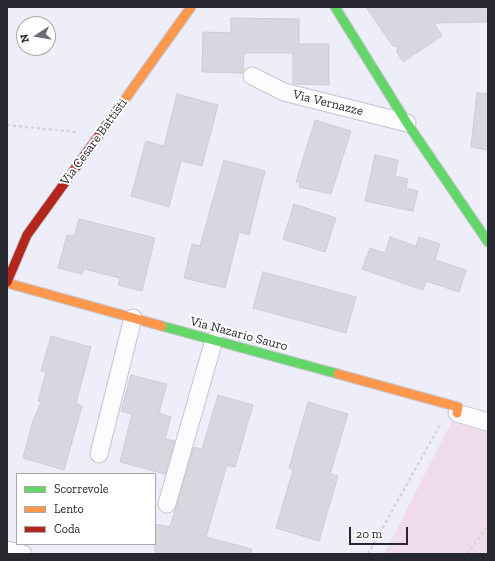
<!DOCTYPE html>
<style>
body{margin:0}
#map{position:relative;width:495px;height:561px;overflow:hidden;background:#eeeefa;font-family:"Zilla Slab",serif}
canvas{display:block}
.frame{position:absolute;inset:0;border:8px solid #27272f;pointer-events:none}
.legend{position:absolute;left:16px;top:473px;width:140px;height:72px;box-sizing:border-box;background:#fff;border:1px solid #a9a9ac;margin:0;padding:5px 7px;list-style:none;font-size:12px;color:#27272f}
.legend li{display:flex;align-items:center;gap:8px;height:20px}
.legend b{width:20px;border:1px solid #a9a9ac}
.north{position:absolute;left:16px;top:16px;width:40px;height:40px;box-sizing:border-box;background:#fff;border:1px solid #a9a9ac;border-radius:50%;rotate:258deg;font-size:11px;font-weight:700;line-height:16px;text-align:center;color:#27272f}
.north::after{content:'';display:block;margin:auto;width:14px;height:18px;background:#6d6d76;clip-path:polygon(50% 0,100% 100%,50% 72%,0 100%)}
.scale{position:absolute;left:349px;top:527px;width:59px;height:18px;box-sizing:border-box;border:2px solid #27272f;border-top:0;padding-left:5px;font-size:12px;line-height:14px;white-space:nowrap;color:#27272f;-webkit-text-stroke:3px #fff;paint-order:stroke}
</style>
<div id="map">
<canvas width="495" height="561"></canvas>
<div class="frame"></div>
<ul class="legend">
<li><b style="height:5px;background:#63d668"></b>Scorrevole</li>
<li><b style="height:5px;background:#ff974d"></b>Lento</li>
<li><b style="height:5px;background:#b3261e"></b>Coda</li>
</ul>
<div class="north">N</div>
<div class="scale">20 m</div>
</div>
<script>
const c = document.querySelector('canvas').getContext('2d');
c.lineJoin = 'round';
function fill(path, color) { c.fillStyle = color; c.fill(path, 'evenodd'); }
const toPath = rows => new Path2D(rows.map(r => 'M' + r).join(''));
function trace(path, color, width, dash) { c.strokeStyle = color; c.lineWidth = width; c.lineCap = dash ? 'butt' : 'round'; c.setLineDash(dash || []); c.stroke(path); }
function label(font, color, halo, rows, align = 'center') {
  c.font = font + ' "Zilla Slab",serif'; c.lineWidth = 4; c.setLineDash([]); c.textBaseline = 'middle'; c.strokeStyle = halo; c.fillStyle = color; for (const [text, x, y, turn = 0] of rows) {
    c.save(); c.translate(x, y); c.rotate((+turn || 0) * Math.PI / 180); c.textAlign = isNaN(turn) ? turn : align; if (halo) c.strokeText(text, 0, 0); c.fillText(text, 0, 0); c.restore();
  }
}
const green = toPath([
 [455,415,488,425,488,554,384,554]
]);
const building = toPath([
 [366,7,488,7,488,22,434,23,442,36,403,62,397,52,398,47,392,45,366,7],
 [231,18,299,19,299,44,329,44,329,85,293,84,293,53,244,53,243,73,202,72,203,32,231,33,231,18],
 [477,93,488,94,488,150,471,147,477,93],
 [177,94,218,105,202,166,181,161,169,207,131,196,146,141,164,146,177,94],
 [315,120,351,131,331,194,299,187,300,183,296,182,315,120],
 [375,155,398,160,395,176,408,179,406,188,418,191,413,211,365,201,375,155],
 [224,160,265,171,249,235,239,232,225,288,184,278,192,244,200,246,224,160],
 [294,204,336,218,325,252,283,239,294,204],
 [79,219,155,238,142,291,118,285,120,278,84,269,82,274,58,268,67,235,74,236,79,219],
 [390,237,416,246,419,237,440,244,435,260,466,270,459,292,426,281,423,290,362,269,370,248,385,253,390,237],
 [263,272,356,297,346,333,253,308,263,272],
 [51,336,91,347,76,403,82,406,64,470,23,458,33,421,41,402,38,401,46,372,41,371,51,336],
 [131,375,167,384,159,413,171,417,165,439,175,441,165,474,120,462,132,414,121,411,131,375],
 [218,395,253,405,235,467,227,465,206,537,252,549,251,554,155,554,155,524,170,527,194,447,202,449,218,395],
 [308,402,348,414,330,474,338,476,319,541,276,528,293,470,289,468,308,402]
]);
const path = toPath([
 [7,125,76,132],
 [368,554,441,423],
 [467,554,488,526]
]);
const street = toPath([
 [252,76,284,92,407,123],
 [457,413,488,422],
 [99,454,133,318],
 [167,504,214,340],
 [7,550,23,554]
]);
const fast = toPath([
 [335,7,407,123,488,242],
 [162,326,338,374]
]);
const slow = toPath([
 [118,109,191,7],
 [7,283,162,326],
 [338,374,458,407,457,413]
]);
const jam = toPath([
 [7,282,27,235,118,109]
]);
const streetNames = [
 ["Via Vernazze",328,103,14],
 ["Via Cesare Battisti",94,142,-54],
 ["Via Nazario Sauro",239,334,15]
];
fill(green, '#f1dcec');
fill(building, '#d8d6df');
trace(building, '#cdcbd4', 1);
trace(street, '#c5c5cf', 19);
trace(fast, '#c5c5cf', 11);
trace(slow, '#c5c5cf', 11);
trace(jam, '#c5c5cf', 11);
trace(path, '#d4d4d6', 2.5, [3, 3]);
trace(street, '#fcfcfe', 17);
trace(fast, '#63d668', 9);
trace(slow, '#ff974d', 9);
trace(jam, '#b3261e', 9);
label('13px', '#27272f', '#fff', streetNames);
</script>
